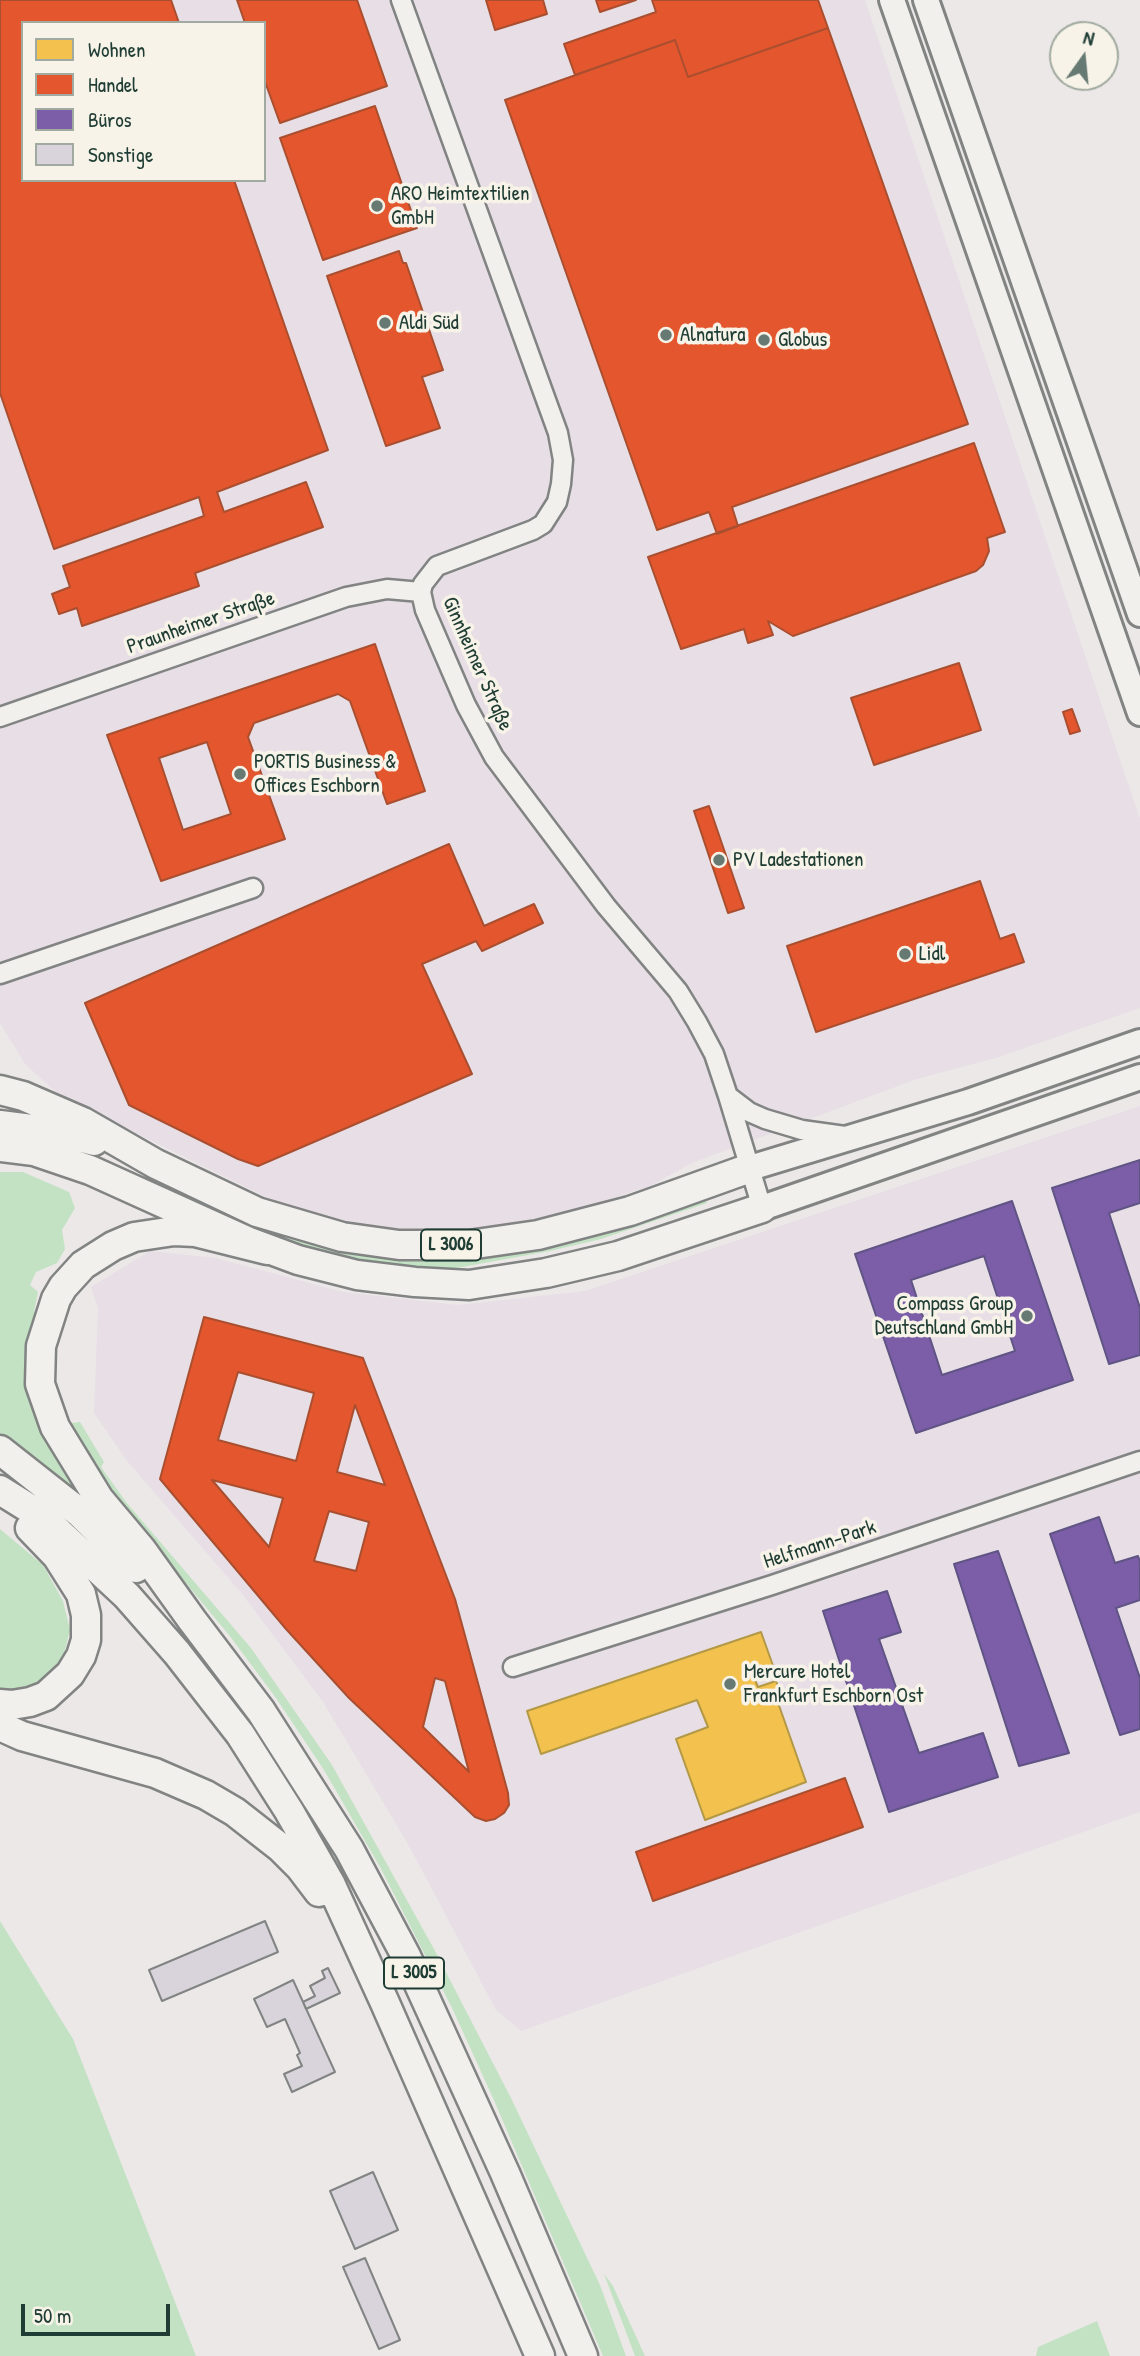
<!DOCTYPE html>
<meta charset="utf-8">
<style>
body{margin:0}
#map{position:relative;width:1140px;height:2356px;overflow:hidden;background:#ece8e8;font-family:"Patrick Hand",sans-serif}
canvas{display:block}
.legend{position:absolute;left:21px;top:21px;width:245px;height:161px;box-sizing:border-box;background:#f7f3e8;border:2px solid #a1aaa0;margin:0;padding:9px 12px;list-style:none;font-size:21px;color:#1f3d34}
.legend li{display:flex;align-items:center;gap:14px;height:35px}
.legend b{width:35px;border:2px solid #a1aaa0}
.north{position:absolute;left:1049px;top:21px;width:70px;height:70px;box-sizing:border-box;background:#f7f3e8;border:2px solid #a1aaa0;border-radius:50%;rotate:15deg;font-size:19px;font-weight:700;line-height:28px;text-align:center;color:#1f3d34}
.north::after{content:'';display:block;margin:auto;width:24px;height:32px;background:#677973;clip-path:polygon(50% 0,100% 100%,50% 72%,0 100%)}
.scale{position:absolute;left:21px;top:2304px;width:149px;height:32px;box-sizing:border-box;border:4px solid #1f3d34;border-top:0;padding-left:9px;font-size:21px;line-height:24px;white-space:nowrap;color:#1f3d34;-webkit-text-stroke:5px #f7f3e8;paint-order:stroke}
</style>
<div id="map">
<canvas width="1140" height="2356"></canvas>
<ul class="legend">
<li><b style="height:19px;background:#f2c14e"></b>Wohnen</li>
<li><b style="height:19px;background:#e4572e"></b>Handel</li>
<li><b style="height:19px;background:#7b5ea7"></b>Büros</li>
<li><b style="height:19px;background:#d9d3db"></b>Sonstige</li>
</ul>
<div class="north">N</div>
<div class="scale">50 m</div>
</div>
<script>
const c = document.querySelector('canvas').getContext('2d');
c.lineJoin = 'round';
function fill(path, color) { c.fillStyle = color; c.fill(path, 'evenodd'); }
const toPath = rows => new Path2D(rows.map(r => 'M' + r).join(''));
function trace(path, color, width, dash) { c.strokeStyle = color; c.lineWidth = width; c.lineCap = dash ? 'butt' : 'round'; c.setLineDash(dash || []); c.stroke(path); }
function label(font, color, halo, rows, align = 'center') {
  c.font = font + ' "Patrick Hand",sans-serif'; c.lineWidth = 7; c.setLineDash([]); c.textBaseline = 'middle'; c.strokeStyle = halo; c.fillStyle = color; for (const [text, x, y, turn = 0] of rows) {
    c.save(); c.translate(x, y); c.rotate((+turn || 0) * Math.PI / 180); c.textAlign = isNaN(turn) ? turn : align; if (halo) c.strokeText(text, 0, 0); c.fillText(text, 0, 0); c.restore();
  }
}
const built = toPath([
 [0,0,865,0,1140,819,1140,1008,996,1058,917,1079,692,1163,650,1186,542,1221,505,1227,454,1231,357,1227,272,1200,60,1096,25,1064,0,1023],
 [23,23,264,23,264,180,23,180],
 [1140,1106,1140,1812,521,2031,496,2010,408,1844,323,1702,243,1595,127,1461,94,1413,98,1308,91,1287,150,1251,216,1258,343,1292,458,1305,585,1291]
]);
const green = toPath([
 [0,1172,23,1172,69,1192,75,1208,62,1230,65,1249,57,1263,36,1272,30,1285,38,1292,34,1312,38,1314,30,1346,81,1493,73,1490,0,1434],
 [705,1199,707,1203,601,1239,550,1251,440,1271,402,1271,309,1253,245,1226,310,1244,364,1255,454,1259,541,1249,591,1238],
 [80,1422,104,1462,101,1467,126,1502,251,1648,332,1765,434,1949,511,2098,600,2285,626,2356,603,2356,493,2098,452,2008,380,1867,324,1770,276,1698,229,1635,95,1474,64,1424],
 [0,1529,43,1565,63,1601,70,1630,63,1658,34,1688,0,1692],
 [0,1921,73,2039,196,2356,0,2356],
 [604,2274,613,2286,645,2356,635,2356],
 [1097,2321,1110,2356,1036,2356,1038,2347]
]);
const homes = toPath([
 [761,1632,776,1674,755,1680,758,1687,776,1681,780,1691,763,1696,764,1701,776,1697,806,1782,705,1820,676,1739,708,1727,697,1700,541,1754,527,1711,761,1632]
]);
const shops = toPath([
 [0,0,171,0,179,23,23,23,23,180,234,180,328,450,217,492,224,512,306,482,323,527,195,573,199,586,82,626,77,608,59,614,52,594,70,587,63,566,204,516,199,497,54,549,0,393,0,0],
 [237,0,357,0,387,86,280,123,264,79,264,23,245,23,237,0],
 [486,0,543,0,547,14,495,30,486,0],
 [596,0,636,0,600,12,596,0],
 [652,0,818,0,828,28,688,77,675,40,575,75,564,44,656,12,652,0],
 [828,28,968,424,732,507,738,526,717,534,709,512,657,530,505,100,675,40,688,77,828,28],
 [375,106,417,228,323,260,280,138,375,106],
 [399,251,403,263,406,263,443,370,422,377,440,428,386,446,327,276,399,251],
 [974,443,1005,532,987,538,989,551,983,565,976,571,793,636,768,621,773,635,748,643,744,629,681,649,648,557,974,443],
 [375,644,425,791,387,804,350,701,338,694,254,723,248,737,285,839,161,881,107,735,375,644],
 [207,742,231,814,183,830,159,758,207,742],
 [959,663,981,730,874,765,851,698,959,663],
 [1072,709,1080,731,1070,734,1063,712,1072,709],
 [709,806,744,908,728,913,694,811,709,806],
 [449,844,484,926,534,904,543,923,482,951,476,941,422,964,472,1074,258,1166,238,1159,129,1105,85,1003,449,844],
 [980,881,1000,939,1014,934,1024,962,816,1032,787,946,980,881],
 [204,1317,363,1358,455,1599,508,1793,509,1805,504,1813,495,1819,486,1821,475,1817,349,1698,286,1629,160,1479,204,1317],
 [238,1372,314,1393,296,1461,218,1440,238,1372],
 [355,1405,385,1485,337,1472,355,1405],
 [212,1480,283,1498,269,1547,212,1480],
 [329,1511,369,1522,356,1571,314,1561,329,1511],
 [435,1678,445,1681,469,1772,423,1727,435,1678],
 [845,1778,863,1827,653,1901,636,1852,845,1778]
]);
const offices = toPath([
 [1140,1160,1140,1203,1109,1213,1140,1308,1140,1355,1109,1364,1052,1188,1140,1160],
 [1012,1201,1073,1380,916,1433,855,1254,1012,1201],
 [984,1256,1015,1351,942,1375,911,1280,984,1256],
 [1099,1517,1115,1563,1138,1556,1140,1562,1140,1600,1116,1608,1140,1678,1140,1729,1120,1735,1050,1534,1099,1517],
 [998,1551,1069,1753,1019,1766,954,1564,998,1551],
 [887,1591,901,1632,879,1639,919,1753,983,1733,998,1777,889,1812,823,1611,887,1591]
]);
const building = toPath([
 [265,1921,278,1952,162,2001,149,1970,265,1921],
 [328,1968,340,1993,306,2009,303,2002,315,1996,310,1986,325,1978,322,1971,328,1968],
 [293,1980,335,2072,292,2092,284,2074,302,2066,297,2055,300,2053,285,2019,267,2027,254,1999,293,1980],
 [373,2172,398,2230,355,2249,330,2191,373,2172],
 [365,2258,400,2340,379,2349,343,2267,365,2258]
]);
const minor = toPath([
 [401,0,558,433,563,460,561,484,557,502,543,524,533,530,437,566,423,584,421,592,425,610,466,705,494,757,606,906,678,991,697,1022,714,1054,728,1096,762,1208],
 [0,717,346,597,387,589,421,592],
 [0,974,253,888],
 [728,1096,749,1112,765,1119,802,1130,845,1136],
 [513,1667,772,1585,1140,1461]
]);
const secondary = toPath([
 [892,0,1140,713],
 [926,0,1140,614],
 [750,1168,968,1102,1140,1042],
 [762,1208,1140,1077]
]);
const trunk = toPath([
 [0,1090,23,1096,83,1122,156,1164,257,1212,342,1237,399,1245,469,1245,538,1235,630,1211,750,1168],
 [0,1125,63,1133,94,1141],
 [0,1147,34,1151,90,1170,247,1241,298,1260,357,1275,415,1282,469,1285,546,1273,618,1256,762,1208],
 [267,1250,195,1232,174,1231,134,1237,113,1246,83,1265,63,1287,56,1299,41,1346,40,1384,55,1427,99,1499,141,1549,192,1620,261,1711,349,1849,406,1956,505,2173,583,2356],
 [0,1450,80,1513,136,1568],
 [0,1490,40,1515,127,1596,177,1653,240,1734,289,1811,331,1885,385,2003,540,2356],
 [0,1704,12,1705,30,1702,46,1696,70,1674,81,1656,86,1640,86,1615,81,1594,57,1556,30,1528],
 [0,1726,22,1736,155,1773,206,1795,235,1812,281,1848,300,1867,319,1892]
]);
const markers = [
 [377,206,7,"#677973"],
 [385,323,7,"#677973"],
 [666,335,7,"#677973"],
 [764,340,7,"#677973"],
 [240,774,7,"#677973"],
 [719,860,7,"#677973"],
 [905,954,7,"#677973"],
 [1027,1316,7,"#677973"],
 [730,1684,7,"#677973"]
];
const shields = [
 [451,1245,60],
 [414,1973,60]
];
const shieldNames = [
 ["L 3006",451,1245],
 ["L 3005",414,1973]
];
const poiNames = [
 ["ARO Heimtextilien",391,194],
 ["GmbH",391,218],
 ["Aldi Süd",399,323],
 ["Alnatura",680,335],
 ["Globus",778,340],
 ["PORTIS Business &",254,762],
 ["Offices Eschborn",254,786],
 ["PV Ladestationen",733,860],
 ["Lidl",919,954],
 ["Compass Group",1013,1304,"right"],
 ["Deutschland GmbH",1013,1328,"right"],
 ["Mercure Hotel",744,1672],
 ["Frankfurt Eschborn Ost",744,1696]
];
const streetNames = [
 ["Praunheimer Straße",201,623,-19],
 ["Ginnheimer Straße",477,664,66],
 ["Helfmann-Park",820,1545,-18]
];
fill(built, '#e7dee6');
fill(green, '#c3e2c3');
fill(homes, '#f2c14e');
trace(homes, '#b39946', 2);
fill(shops, '#e4572e');
trace(shops, '#a94f30', 2);
fill(offices, '#7b5ea7');
trace(offices, '#5f5484', 2);
fill(building, '#d9d3db');
trace(building, '#818483', 2);
trace(minor, '#818483', 23);
trace(secondary, '#818483', 30);
trace(trunk, '#818483', 33);
trace(minor, '#f1f0ec', 18);
trace(secondary, '#f1f0ec', 24);
trace(trunk, '#f1f0ec', 28);
for (const [x, y, r, color] of markers) { const dot = new Path2D(); dot.arc(x, y, r, 0, 2 * Math.PI); c.fillStyle = color; c.fill(dot); trace(dot, '#f7f3e8', 2.5); }
for (const [x, y, w] of shields) { const box = new Path2D(); box.roundRect(x - w / 2, y - 15.5, w, 31, 5); c.fillStyle = '#f7f3e8'; c.fill(box); trace(box, '#1f3d34', 2); }
label('bold 19px', '#1f3d34', null, shieldNames);
label('21px', '#1f3d34', '#f7f3e8', poiNames, 'left');
label('21px', '#1f3d34', '#f7f3e8', streetNames);
</script>
